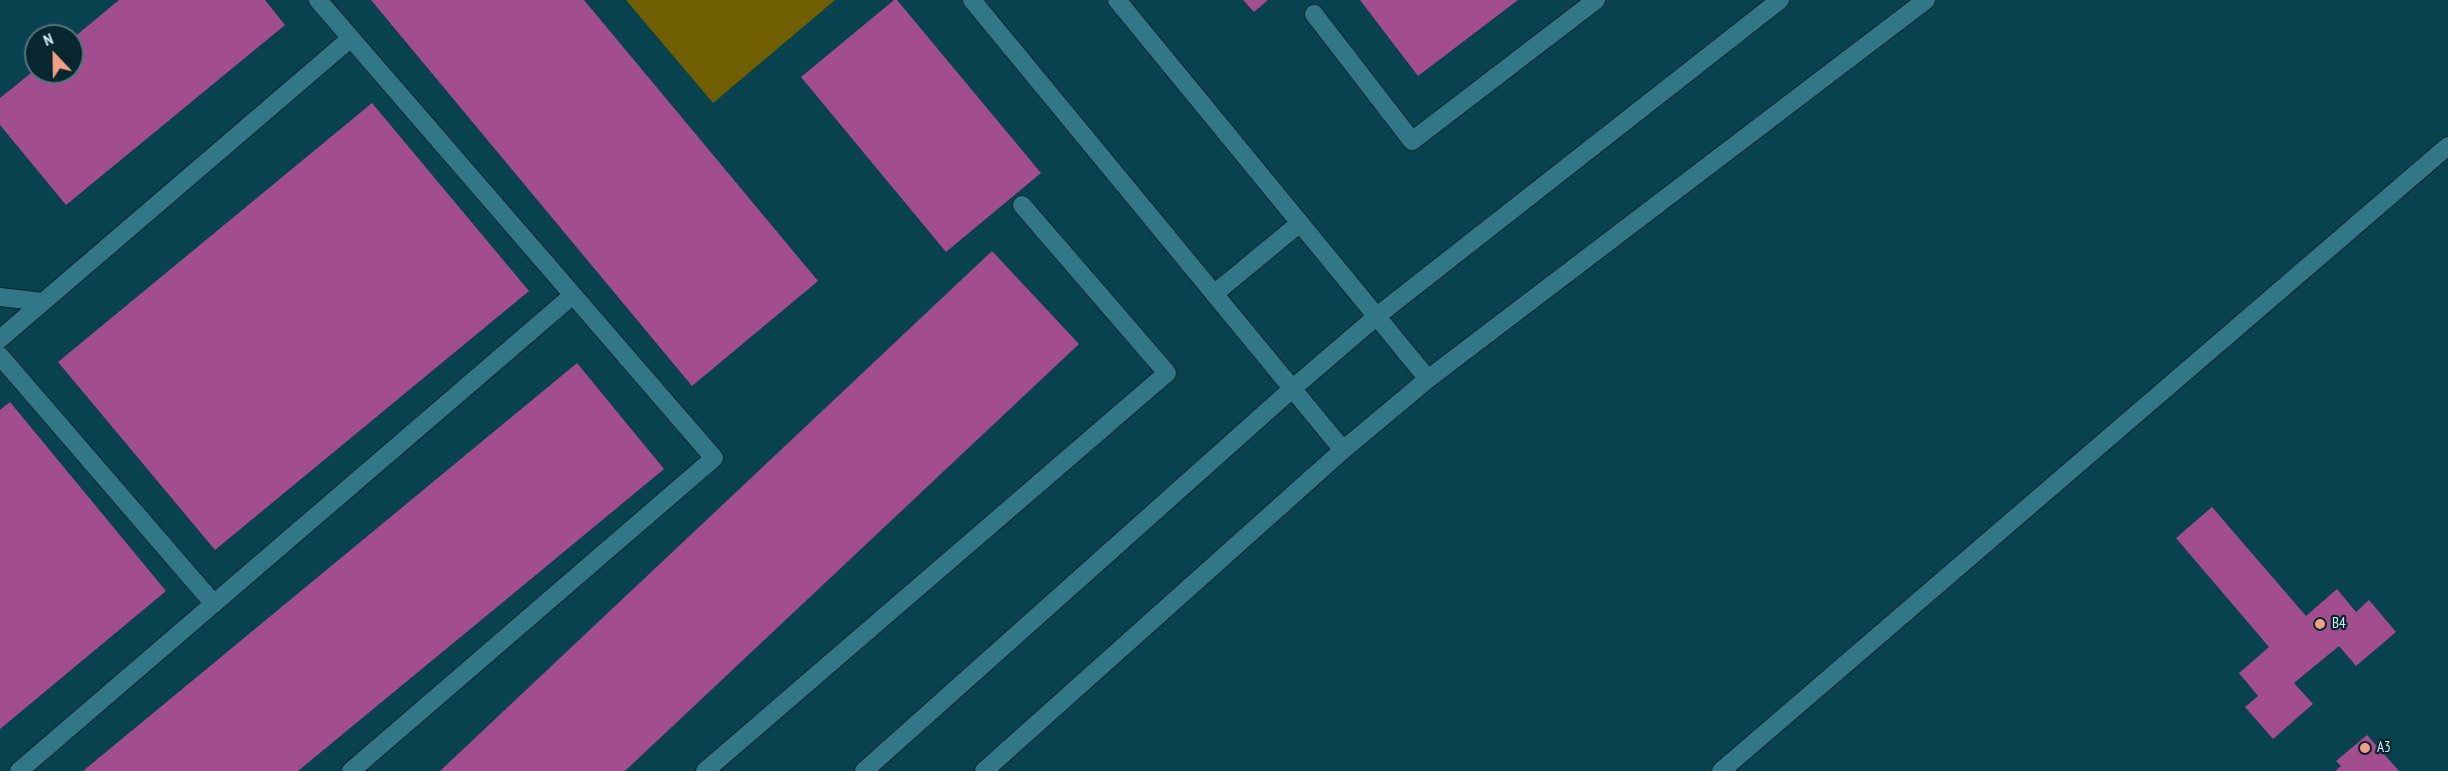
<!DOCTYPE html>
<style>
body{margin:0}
#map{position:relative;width:2448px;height:771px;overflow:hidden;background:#08424f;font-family:"PT Sans Narrow",sans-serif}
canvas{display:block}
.north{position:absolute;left:24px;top:24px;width:60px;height:60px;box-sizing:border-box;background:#08262d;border:2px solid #55747c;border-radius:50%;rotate:338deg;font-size:16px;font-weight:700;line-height:24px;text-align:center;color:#c9eaf3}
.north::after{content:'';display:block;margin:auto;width:21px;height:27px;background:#f39f85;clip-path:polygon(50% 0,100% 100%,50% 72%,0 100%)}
</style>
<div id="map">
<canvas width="2448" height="771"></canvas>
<div class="north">N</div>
</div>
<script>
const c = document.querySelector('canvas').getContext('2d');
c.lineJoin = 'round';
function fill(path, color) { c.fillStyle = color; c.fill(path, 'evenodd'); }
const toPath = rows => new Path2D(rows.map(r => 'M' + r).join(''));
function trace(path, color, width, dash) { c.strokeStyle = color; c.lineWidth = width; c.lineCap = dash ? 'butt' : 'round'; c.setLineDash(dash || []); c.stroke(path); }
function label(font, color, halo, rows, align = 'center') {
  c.font = font + ' "PT Sans Narrow",sans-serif'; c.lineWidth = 4.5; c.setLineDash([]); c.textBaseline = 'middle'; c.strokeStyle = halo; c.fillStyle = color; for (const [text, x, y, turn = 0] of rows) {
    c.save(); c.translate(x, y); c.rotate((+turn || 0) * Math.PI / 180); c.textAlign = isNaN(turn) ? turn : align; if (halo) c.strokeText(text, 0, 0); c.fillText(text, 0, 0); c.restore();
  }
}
const green = toPath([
 [626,0,835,0,713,103]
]);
const building = toPath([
 [119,0,265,0,285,25,66,205,0,125,0,98,36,69,36,72,72,72,72,39],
 [371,0,584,0,818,281,692,386],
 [894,0,897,0,1041,173,946,252,801,77],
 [1243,0,1268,0,1254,12],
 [1360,0,1518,0,1418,76],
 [372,103,529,291,215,550,58,362],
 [992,251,1079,344,995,423,625,771,440,771],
 [577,363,664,469,531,579,298,771,83,771],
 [10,402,166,591,0,729,0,410],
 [2212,507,2306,616,2337,589,2356,612,2369,600,2396,632,2356,666,2339,646,2294,683,2313,704,2273,739,2245,707,2258,696,2239,673,2269,647,2176,538],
 [2367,735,2399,771,2335,771,2341,766,2336,761]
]);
const minor = toPath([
 [318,0,714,458,351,771],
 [972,0,1343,450],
 [1117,0,1428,379],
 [1314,14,1412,141,1596,0],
 [1214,294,1300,223],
 [0,297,43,302],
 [0,339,351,38],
 [0,356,214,604],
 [19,771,573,295],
 [705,771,1167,373,1022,205],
 [864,771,1292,389,1377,316,1780,0],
 [984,771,1343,450,1428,379,1926,0],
 [1721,771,2448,146]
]);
const markers = [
 [2320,624,6,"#f39f85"],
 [2365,748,6,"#f39f85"]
];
const poiNames = [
 ["B4",2332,624],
 ["A3",2377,748]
];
fill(green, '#705f00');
fill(building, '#a24d8d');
trace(minor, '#01262f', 20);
trace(minor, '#327788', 18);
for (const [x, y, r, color] of markers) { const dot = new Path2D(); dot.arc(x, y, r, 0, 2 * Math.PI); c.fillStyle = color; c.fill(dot); trace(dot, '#08262d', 2); }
label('15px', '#c9eaf3', '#08262d', poiNames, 'left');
</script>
